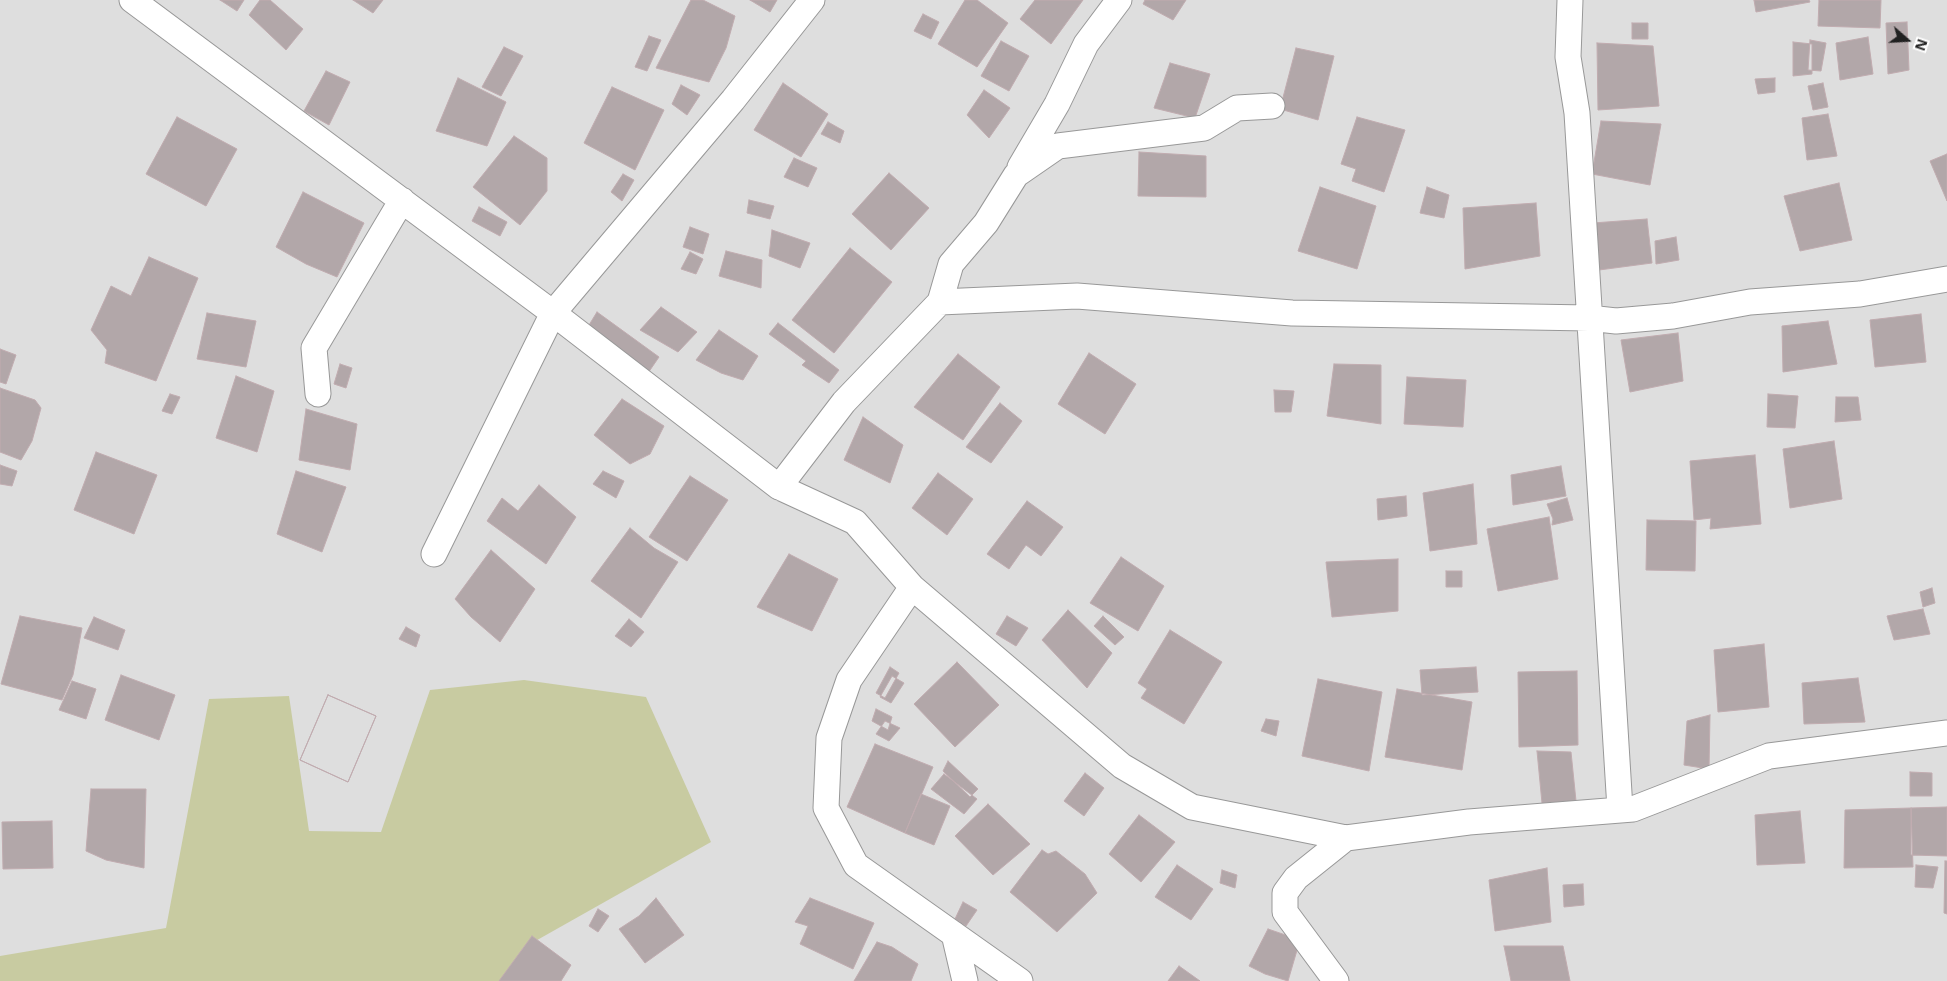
<!DOCTYPE html>
<style>
body{margin:0}
#map{position:relative;width:1947px;height:981px;overflow:hidden;background:#f0e8e8;font-family:"Open Sans",sans-serif}
canvas{display:block}
.north{position:absolute;left:1882px;top:15px;width:50px;height:50px;-webkit-text-stroke:4px #fff;paint-order:stroke;rotate:109deg;font-size:14px;font-weight:700;line-height:20px;text-align:center;color:#212121}
.north::after{content:'';display:block;margin:auto;width:18px;height:22px;background:#212121;clip-path:polygon(50% 0,100% 100%,50% 72%,0 100%)}
</style>
<div id="map">
<canvas width="1947" height="981"></canvas>
<div class="north">N</div>
</div>
<script>
const c = document.querySelector('canvas').getContext('2d');
c.lineJoin = 'round';
function fill(path, color) { c.fillStyle = color; c.fill(path, 'evenodd'); }
const toPath = rows => new Path2D(rows.map(r => 'M' + r).join(''));
function trace(path, color, width, dash) { c.strokeStyle = color; c.lineWidth = width; c.lineCap = dash ? 'butt' : 'round'; c.setLineDash(dash || []); c.stroke(path); }
const residential = toPath([
 [0,0,1947,0,1947,981,0,981]
]);
const forest = toPath([
 [524,680,646,697,711,842,523,948,505,981,0,981,0,956,166,928,209,699,289,696,309,831,381,832,430,690]
]);
const building = toPath([
 [220,0,244,0,237,11,220,0],
 [260,0,270,0,303,29,286,50,249,15,260,0],
 [353,0,383,0,373,13,353,0],
 [691,0,703,0,735,16,726,48,709,82,656,68,691,0],
 [750,0,777,0,770,12,750,0],
 [965,0,977,0,1008,23,977,67,938,44,965,0],
 [1035,0,1083,0,1051,44,1020,19,1035,0],
 [1145,0,1186,0,1173,20,1143,4,1145,0],
 [1754,0,1809,0,1810,2,1756,12,1754,0],
 [1819,0,1881,0,1880,28,1818,26,1819,0],
 [923,14,939,22,931,39,914,31,923,14],
 [1907,22,1909,70,1888,74,1886,23,1907,22],
 [1632,23,1648,23,1648,39,1632,39,1632,23],
 [649,36,661,40,647,71,635,67,649,36],
 [1868,37,1873,74,1840,80,1836,43,1868,37],
 [1810,40,1826,43,1821,71,1808,70,1810,40],
 [1001,41,1029,56,1009,91,981,76,1001,41],
 [1793,42,1812,44,1812,74,1793,76,1793,42],
 [1597,43,1653,46,1659,106,1598,110,1597,43],
 [504,47,523,56,501,96,482,87,504,47],
 [1296,48,1334,56,1318,120,1280,109,1296,48],
 [1170,63,1210,74,1195,118,1154,108,1170,63],
 [326,71,350,82,329,125,304,111,326,71],
 [458,78,506,102,487,146,436,131,458,78],
 [1775,78,1775,92,1758,94,1755,79,1775,78],
 [783,83,828,114,801,157,754,130,783,83],
 [1823,83,1828,107,1813,110,1808,86,1823,83],
 [681,85,700,95,687,115,672,104,681,85],
 [612,87,664,110,635,170,584,143,612,87],
 [984,90,1010,108,989,138,967,115,984,90],
 [1828,114,1837,156,1807,160,1802,118,1828,114],
 [177,117,237,149,206,206,146,174,177,117],
 [1357,117,1405,130,1384,192,1352,181,1356,169,1341,164,1357,117],
 [1601,121,1661,124,1650,185,1592,174,1601,121],
 [828,122,844,131,840,143,821,134,828,122],
 [514,136,547,158,547,191,520,225,473,187,514,136],
 [1139,152,1206,156,1206,197,1138,196,1139,152],
 [1947,154,1947,201,1930,161,1947,154],
 [794,158,817,168,808,187,784,177,794,158],
 [889,173,929,208,891,250,852,214,889,173],
 [623,174,634,180,622,201,611,192,623,174],
 [1839,183,1852,240,1800,251,1784,196,1839,183],
 [1320,187,1376,206,1357,269,1298,251,1320,187],
 [1427,187,1449,195,1444,218,1420,213,1427,187],
 [303,192,364,223,337,277,306,264,276,247,303,192],
 [749,200,774,206,770,219,747,213,749,200],
 [1536,203,1540,256,1465,269,1463,208,1536,203],
 [479,207,507,222,500,236,472,221,479,207],
 [1647,219,1652,263,1599,270,1593,223,1647,219],
 [690,227,709,234,703,254,683,247,690,227],
 [772,230,810,243,800,268,769,256,772,230],
 [1676,237,1679,260,1656,264,1655,241,1676,237],
 [850,248,892,282,834,353,792,320,850,248],
 [726,251,762,260,761,288,719,276,726,251],
 [690,252,703,259,696,274,681,269,690,252],
 [149,257,198,278,156,381,105,363,107,350,91,330,111,286,131,296,149,257],
 [661,307,697,332,678,352,640,330,661,307],
 [597,312,659,357,648,373,586,330,597,312],
 [207,313,256,321,246,367,197,359,207,313],
 [1921,314,1926,362,1875,367,1870,320,1921,314],
 [1828,321,1837,364,1783,372,1782,326,1828,321],
 [778,323,839,370,829,383,802,365,806,361,769,334,778,323],
 [719,330,758,356,743,380,721,373,696,360,719,330],
 [1678,333,1683,381,1630,392,1621,340,1678,333],
 [0,349,16,355,6,384,0,382,0,349],
 [1089,353,1136,384,1105,434,1058,404,1089,353],
 [958,354,1000,387,963,440,914,407,958,354],
 [340,364,352,368,346,388,334,384,340,364],
 [1334,364,1381,365,1381,424,1327,416,1334,364],
 [236,376,274,391,257,452,216,438,236,376],
 [1407,377,1466,380,1463,427,1404,424,1407,377],
 [0,388,35,400,41,408,32,441,21,460,0,452,0,388],
 [1274,390,1294,391,1291,412,1275,412,1274,390],
 [170,394,180,397,172,414,162,411,170,394],
 [1768,394,1798,396,1795,428,1767,427,1768,394],
 [1836,397,1858,397,1861,420,1835,422,1836,397],
 [622,399,664,426,650,454,630,464,594,435,622,399],
 [1000,403,1022,421,991,463,966,447,1000,403],
 [306,409,357,424,350,470,299,460,306,409],
 [863,417,903,445,890,483,844,460,863,417],
 [1834,441,1842,499,1790,508,1783,449,1834,441],
 [96,452,157,475,134,534,74,510,96,452],
 [1755,455,1761,524,1710,529,1711,518,1694,520,1690,461,1755,455],
 [0,465,17,471,12,486,0,484,0,465],
 [1561,466,1566,496,1513,505,1511,475,1561,466],
 [296,471,346,487,322,552,277,534,296,471],
 [603,471,624,481,616,498,593,484,603,471],
 [938,473,973,499,947,535,912,508,938,473],
 [690,476,728,500,687,561,649,537,690,476],
 [1473,484,1477,544,1430,551,1423,493,1473,484],
 [539,485,576,517,546,564,487,521,502,498,518,511,539,485],
 [1406,496,1407,516,1378,520,1377,499,1406,496],
 [1567,498,1573,520,1552,525,1553,519,1547,504,1567,498],
 [1027,501,1063,527,1041,556,1026,545,1009,569,987,554,1027,501],
 [1549,517,1558,579,1498,591,1487,529,1549,517],
 [1647,520,1696,521,1695,571,1646,570,1647,520],
 [630,528,654,548,678,562,641,618,591,581,630,528],
 [491,550,535,589,500,642,471,617,455,599,491,550],
 [789,554,838,579,812,631,757,607,789,554],
 [1121,557,1164,586,1138,631,1090,603,1121,557],
 [1398,559,1398,611,1332,617,1326,562,1398,559],
 [1446,571,1462,571,1462,587,1446,587,1446,571],
 [1932,588,1935,603,1923,607,1920,592,1932,588],
 [1923,609,1930,634,1894,640,1887,616,1923,609],
 [1068,610,1112,653,1087,688,1042,640,1068,610],
 [20,616,82,628,73,675,62,700,1,684,20,616],
 [1007,616,1028,628,1016,646,996,634,1007,616],
 [1103,616,1124,637,1115,645,1094,626,1103,616],
 [94,617,125,630,118,650,84,638,94,617],
 [629,619,644,632,631,647,615,636,629,619],
 [406,627,420,635,416,647,399,639,406,627],
 [1170,630,1222,662,1184,724,1141,698,1147,689,1138,683,1170,630],
 [1764,644,1769,707,1718,712,1714,650,1764,644],
 [957,662,999,705,955,747,914,704,957,662],
 [890,667,899,673,885,698,876,693,890,667],
 [1476,667,1478,692,1422,695,1420,670,1476,667],
 [1577,671,1578,745,1519,747,1518,672,1577,671],
 [121,675,175,695,159,740,105,720,121,675],
 [892,676,904,683,891,703,880,697,892,676],
 [1858,678,1865,722,1804,724,1802,683,1858,678],
 [1318,679,1382,692,1369,771,1302,756,1318,679],
 [72,681,96,689,86,719,59,710,72,681],
 [1397,689,1472,702,1462,770,1385,757,1397,689],
 [328,695,376,716,348,782,300,760,328,695],
 [328,695,376,716,348,782,300,760,328,695],
 [876,709,892,717,888,730,872,721,876,709],
 [1710,715,1709,769,1684,765,1687,721,1710,715],
 [1266,719,1279,721,1276,736,1261,731,1266,719],
 [885,721,900,728,889,741,876,734,885,721],
 [875,744,933,767,905,833,847,807,875,744],
 [1537,751,1571,752,1576,801,1542,803,1537,751],
 [948,761,978,789,970,797,943,771,948,761],
 [1910,772,1932,773,1932,796,1910,796,1910,772],
 [1085,773,1104,788,1084,816,1064,801,1085,773],
 [944,774,977,799,964,814,931,789,944,774],
 [91,789,146,789,144,868,106,860,86,851,91,789],
 [921,794,950,806,934,845,905,833,921,794],
 [988,804,1030,844,993,875,955,836,988,804],
 [1947,807,1947,856,1911,855,1911,808,1947,807],
 [1911,808,1913,867,1844,868,1845,810,1911,808],
 [1800,811,1805,863,1757,865,1755,815,1800,811],
 [1139,815,1175,842,1141,882,1109,854,1139,815],
 [52,821,53,868,3,869,2,822,52,821],
 [1042,850,1048,854,1056,851,1085,874,1097,893,1057,932,1010,892,1042,850],
 [1945,861,1947,861,1947,914,1944,913,1945,861],
 [1177,865,1213,889,1191,920,1155,897,1177,865],
 [1916,865,1938,867,1933,888,1915,887,1916,865],
 [1547,868,1551,922,1495,931,1489,880,1547,868],
 [1222,870,1237,875,1235,888,1220,883,1222,870],
 [1583,884,1584,905,1564,907,1563,885,1583,884],
 [656,898,684,935,645,963,619,929,639,916,656,898],
 [810,898,874,923,853,969,800,944,808,926,795,922,810,898],
 [963,902,977,910,966,926,955,919,963,902],
 [598,909,609,916,598,932,589,926,598,909],
 [1268,929,1300,940,1288,981,1265,974,1249,966,1268,929],
 [532,936,571,965,561,981,499,981,532,936],
 [877,942,892,947,918,964,911,981,854,981,877,942],
 [1504,946,1563,946,1570,981,1511,981,1504,946],
 [1179,966,1200,981,1168,981,1179,966]
]);
const minor = toPath([
 [132,0,553,313,779,487,855,522,912,587,1122,766,1192,807,1346,838,1469,822,1633,809,1769,756,1947,733],
 [1570,0,1568,57,1577,113,1620,809],
 [1020,167,1057,104,1086,44,1119,0],
 [940,302,951,264,986,223,1016,175,1058,146,1204,128,1237,108,1272,106],
 [318,394,314,348,402,200],
 [779,487,844,402,940,302,1077,296,1292,313,1589,318,1616,321,1673,316,1750,302,1860,294,1947,279],
 [434,554,553,313,733,100,812,0],
 [912,587,849,680,829,738,826,808,856,865,1020,981],
 [954,934,965,981],
 [1336,981,1285,912,1285,893,1296,878,1346,838]
]);
fill(residential, '#dedede');
fill(forest, '#c8cba1');
fill(building, '#b2a7a9');
trace(building, '#c1acb0', 1);
trace(minor, '#989898', 27);
trace(minor, '#fff', 25);
</script>
